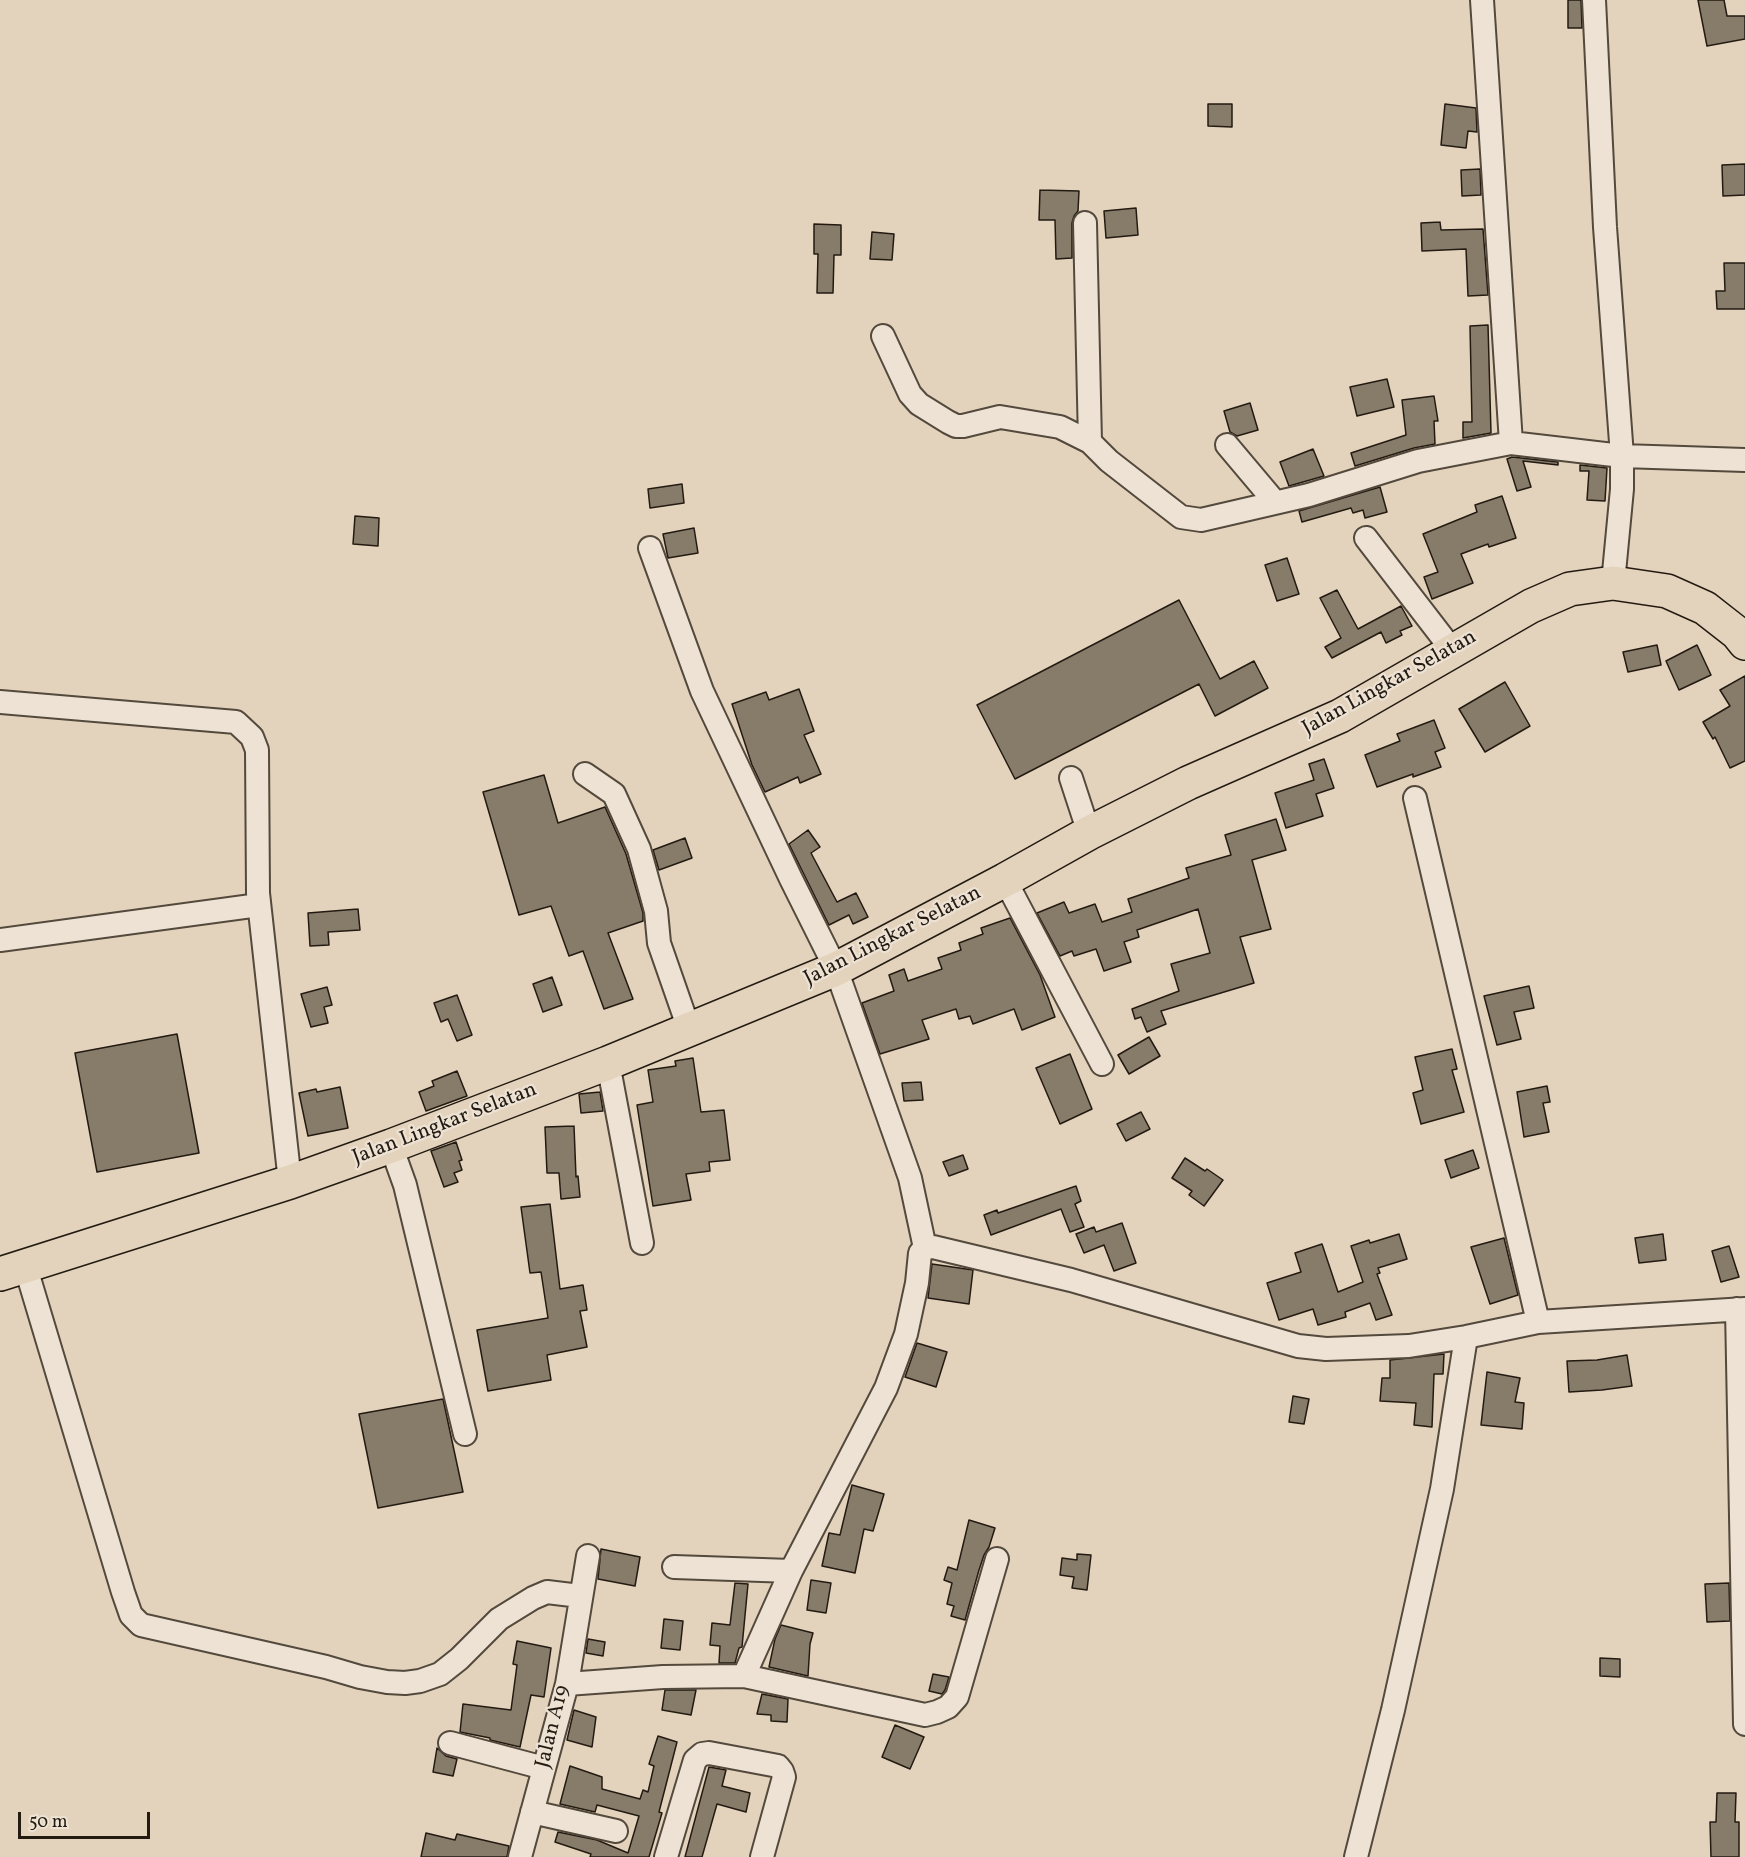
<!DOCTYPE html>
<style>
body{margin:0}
#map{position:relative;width:1745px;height:1857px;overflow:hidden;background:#e4d3bc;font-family:Vollkorn,serif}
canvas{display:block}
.scale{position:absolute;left:18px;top:1812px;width:132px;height:27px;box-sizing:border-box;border:3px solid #231b12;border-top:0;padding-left:8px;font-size:18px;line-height:21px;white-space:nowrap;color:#231b12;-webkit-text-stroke:4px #ede2d3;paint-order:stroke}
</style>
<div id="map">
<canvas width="1745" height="1857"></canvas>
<div class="scale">50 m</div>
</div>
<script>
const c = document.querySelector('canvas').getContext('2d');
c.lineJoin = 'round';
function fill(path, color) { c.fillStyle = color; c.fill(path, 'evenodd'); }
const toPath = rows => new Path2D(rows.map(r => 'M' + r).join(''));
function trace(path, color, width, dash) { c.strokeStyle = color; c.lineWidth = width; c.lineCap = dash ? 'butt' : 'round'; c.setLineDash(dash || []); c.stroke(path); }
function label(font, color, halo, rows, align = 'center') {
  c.font = font + ' Vollkorn,serif'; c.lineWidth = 4.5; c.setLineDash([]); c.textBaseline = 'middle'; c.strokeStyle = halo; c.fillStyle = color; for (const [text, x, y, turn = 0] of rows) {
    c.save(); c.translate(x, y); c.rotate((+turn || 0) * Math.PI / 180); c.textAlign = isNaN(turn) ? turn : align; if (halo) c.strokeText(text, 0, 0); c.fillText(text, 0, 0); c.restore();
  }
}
const building = toPath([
 [1568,0,1581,0,1582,28,1568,28,1568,0],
 [1698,0,1724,0,1727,16,1745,16,1745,39,1707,46,1698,0],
 [1208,104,1232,104,1232,127,1208,126,1208,104],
 [1445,104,1476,108,1477,132,1468,131,1466,148,1441,145,1445,104],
 [1745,164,1745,195,1723,196,1722,165,1745,164],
 [1480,169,1481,195,1462,196,1461,170,1480,169],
 [1040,190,1079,191,1078,211,1074,216,1072,223,1072,258,1056,259,1055,220,1039,220,1040,190],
 [1136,208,1138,235,1106,238,1104,211,1136,208],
 [1440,222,1441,230,1483,229,1488,295,1468,296,1466,249,1422,251,1421,223,1440,222],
 [814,224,841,225,841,255,834,255,833,293,817,293,818,254,814,254,814,224],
 [872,232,894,234,892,260,870,259,872,232],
 [1724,263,1745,263,1745,309,1717,309,1716,291,1725,291,1724,263],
 [1488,325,1491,433,1463,438,1463,422,1472,422,1470,326,1488,325],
 [1387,379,1394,407,1357,416,1350,387,1387,379],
 [1434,396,1438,421,1434,421,1435,444,1414,448,1355,466,1351,453,1406,435,1402,400,1434,396],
 [1250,403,1258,430,1237,436,1230,432,1224,411,1250,403],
 [1313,449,1324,476,1289,486,1280,462,1313,449],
 [1512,457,1558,462,1558,465,1523,461,1531,487,1517,491,1507,459,1512,457],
 [1580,465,1607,468,1605,501,1587,500,1589,471,1580,471,1580,465],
 [682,484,684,503,650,508,648,489,682,484],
 [1380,487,1387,512,1365,518,1363,510,1353,513,1351,508,1302,522,1299,511,1380,487],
 [1502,496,1516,538,1489,547,1488,544,1461,554,1473,583,1432,599,1424,577,1438,572,1423,534,1477,512,1475,505,1502,496],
 [355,516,379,518,378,546,353,544,355,516],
 [694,528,698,553,668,558,663,534,694,528],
 [1287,558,1299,594,1277,601,1265,565,1287,558],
 [1337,590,1358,629,1401,606,1412,626,1400,631,1402,635,1386,643,1381,632,1332,658,1325,647,1341,638,1320,598,1337,590],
 [1179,600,1220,679,1254,661,1268,688,1215,716,1199,684,1015,779,977,705,1179,600],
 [1657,645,1661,665,1628,672,1623,652,1657,645],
 [1697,645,1711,675,1679,690,1666,661,1697,645],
 [1745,676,1745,761,1730,768,1715,737,1713,739,1703,722,1730,706,1720,690,1745,676],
 [1505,682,1530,726,1485,752,1459,709,1505,682],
 [799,689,814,731,804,735,821,774,800,783,798,777,765,792,752,765,732,704,766,692,769,700,799,689],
 [1434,720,1445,748,1435,752,1441,767,1413,777,1413,774,1377,787,1365,755,1400,741,1397,734,1434,720],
 [1324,759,1334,788,1316,794,1323,816,1286,828,1275,793,1314,780,1309,764,1324,759],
 [544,775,558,823,605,807,626,854,643,913,643,921,608,933,633,999,604,1009,583,951,569,956,551,906,519,915,483,792,544,775],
 [1276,819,1286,850,1252,860,1271,929,1240,937,1254,983,1161,1011,1166,1024,1147,1032,1141,1017,1135,1019,1132,1009,1179,991,1171,964,1210,953,1198,909,1137,930,1139,937,1124,942,1131,962,1104,971,1096,949,1074,956,1072,951,1060,956,1037,913,1064,902,1069,913,1095,904,1102,922,1132,912,1128,899,1189,878,1186,868,1231,855,1225,835,1276,819],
 [808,830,820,847,811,853,837,902,856,893,868,917,853,924,849,915,829,925,789,844,808,830],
 [685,838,692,858,659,870,653,850,685,838],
 [358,909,360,930,328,932,329,945,310,946,308,913,358,909],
 [1010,918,1040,975,1055,1017,1022,1030,1014,1009,973,1024,970,1016,959,1019,956,1009,922,1020,929,1039,880,1054,862,1003,894,991,889,975,904,969,908,981,942,969,938,958,961,950,959,943,983,934,981,928,1010,918],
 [552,977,562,1005,543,1012,533,984,552,977],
 [1529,986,1534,1008,1514,1012,1521,1039,1497,1045,1484,996,1529,986],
 [327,987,332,1005,324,1007,328,1023,311,1027,301,994,327,987],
 [457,995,472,1035,457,1041,448,1019,441,1022,434,1003,457,995],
 [177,1034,199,1153,97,1172,75,1053,177,1034],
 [1149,1037,1160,1056,1129,1074,1118,1055,1149,1037],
 [1452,1049,1457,1069,1452,1070,1464,1112,1421,1124,1413,1093,1423,1090,1415,1057,1452,1049],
 [1070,1054,1092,1109,1060,1124,1036,1068,1070,1054],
 [693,1058,701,1112,724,1110,730,1160,709,1162,710,1171,686,1174,691,1200,653,1206,637,1105,653,1102,648,1070,676,1066,675,1061,693,1058],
 [457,1071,467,1096,426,1111,419,1092,434,1086,432,1081,457,1071],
 [921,1082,923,1100,904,1101,902,1083,921,1082],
 [1547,1086,1550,1102,1543,1103,1549,1132,1524,1137,1517,1092,1547,1086],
 [340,1087,348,1128,308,1136,299,1093,316,1089,317,1092,340,1087],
 [600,1092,603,1111,581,1113,579,1094,600,1092],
 [1141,1112,1150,1129,1126,1141,1117,1124,1141,1112],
 [574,1126,576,1177,578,1176,580,1197,561,1199,559,1173,547,1173,545,1127,574,1126],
 [456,1142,462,1160,459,1161,462,1170,454,1173,458,1182,444,1187,431,1151,456,1142],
 [1473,1150,1479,1168,1451,1178,1445,1160,1473,1150],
 [963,1155,968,1169,949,1176,943,1162,963,1155],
 [1185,1158,1205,1171,1207,1169,1223,1180,1204,1206,1189,1195,1192,1191,1172,1178,1185,1158],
 [1076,1186,1081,1201,1075,1204,1084,1227,1070,1232,1061,1209,991,1235,984,1215,997,1210,998,1213,1076,1186],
 [550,1204,560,1289,583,1285,587,1310,580,1311,587,1347,547,1355,551,1380,488,1391,477,1330,548,1318,541,1272,530,1273,521,1207,550,1204],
 [1122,1223,1136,1263,1114,1271,1104,1245,1084,1253,1076,1234,1094,1227,1096,1232,1122,1223],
 [1399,1234,1407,1259,1378,1268,1380,1273,1377,1274,1392,1315,1376,1320,1370,1303,1345,1312,1346,1317,1318,1325,1313,1309,1279,1320,1267,1283,1301,1272,1295,1253,1322,1244,1338,1292,1363,1282,1351,1246,1369,1240,1370,1243,1399,1234],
 [1663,1234,1666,1260,1639,1263,1635,1238,1663,1234],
 [1504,1238,1518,1295,1490,1304,1471,1247,1504,1238],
 [1729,1246,1739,1277,1721,1282,1712,1251,1729,1246],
 [932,1264,973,1270,969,1304,928,1298,932,1264],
 [917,1343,947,1352,936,1387,905,1377,917,1343],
 [1444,1354,1443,1374,1434,1374,1432,1427,1414,1425,1416,1403,1380,1401,1382,1378,1390,1378,1390,1360,1444,1354],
 [1627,1355,1632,1386,1602,1390,1569,1392,1567,1361,1597,1360,1627,1355],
 [1487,1372,1520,1378,1515,1402,1524,1403,1522,1429,1481,1425,1487,1372],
 [1293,1396,1309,1399,1304,1424,1289,1422,1293,1396],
 [443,1399,463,1492,378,1508,359,1414,443,1399],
 [852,1485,884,1494,873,1531,864,1529,855,1573,822,1566,829,1533,840,1535,852,1485],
 [969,1520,995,1528,989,1547,984,1555,979,1570,965,1620,951,1616,954,1606,947,1604,952,1583,944,1580,948,1567,957,1570,969,1520],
 [601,1549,640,1557,635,1586,598,1579,601,1549],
 [1077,1554,1091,1555,1087,1590,1072,1588,1074,1577,1060,1575,1062,1558,1077,1560,1077,1554],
 [811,1580,831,1583,826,1613,807,1610,811,1580],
 [735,1583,748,1584,742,1647,739,1648,735,1663,719,1663,720,1646,710,1645,712,1623,730,1625,735,1583],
 [1729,1583,1730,1621,1707,1622,1705,1584,1729,1583],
 [664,1619,683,1621,680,1650,661,1648,664,1619],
 [781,1625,813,1633,810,1644,808,1676,769,1667,775,1639,781,1625],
 [588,1639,605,1642,603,1656,586,1653,588,1639],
 [517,1641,551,1648,544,1697,531,1695,520,1747,490,1740,490,1738,460,1732,463,1704,511,1710,517,1665,513,1664,517,1641],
 [1600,1658,1620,1659,1620,1677,1600,1676,1600,1658],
 [933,1674,949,1677,945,1690,942,1694,929,1691,933,1674],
 [665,1690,696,1690,691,1715,662,1710,665,1690],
 [762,1694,788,1699,787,1722,771,1721,771,1715,757,1714,762,1694],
 [574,1710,596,1717,592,1747,567,1740,574,1710],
 [895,1725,924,1737,910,1769,882,1757,895,1725],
 [658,1736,677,1742,659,1812,662,1813,649,1857,590,1857,591,1854,555,1842,558,1832,597,1840,628,1853,639,1816,597,1805,595,1812,560,1804,570,1766,602,1777,602,1789,640,1799,643,1790,648,1792,654,1766,649,1764,658,1736],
 [437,1748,446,1756,457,1759,453,1776,433,1772,437,1748],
 [709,1767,726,1770,722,1786,750,1793,746,1812,717,1804,702,1857,685,1857,709,1767],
 [1717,1793,1736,1793,1735,1822,1739,1822,1739,1857,1711,1857,1710,1822,1716,1822,1717,1793],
 [426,1833,455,1840,457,1834,509,1846,507,1857,421,1857,426,1833]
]);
const minor = toPath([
 [1482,0,1511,443],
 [1594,0,1605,227,1622,456,1745,460],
 [1085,223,1090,442],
 [883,336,910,394,919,404,948,422,956,426,963,426,1000,417,1060,427,1090,442,1109,461,1181,517,1201,520,1309,495,1418,461,1511,443,1622,456,1622,489,1613,583],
 [1227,445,1275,502],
 [1366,538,1453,651],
 [650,548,702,691,791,879,836,969,910,1178,925,1248,920,1253,917,1283,906,1334,886,1388,791,1571,674,1567],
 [0,702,236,722,252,737,257,750,258,893,290,1182],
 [585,774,614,794,639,849,656,911,659,943,689,1029],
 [1071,778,1089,833],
 [1415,798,1538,1322],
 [1005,880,1102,1064],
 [0,940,259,905],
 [608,1063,642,1243],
 [391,1146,405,1185,465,1434],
 [925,1248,933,1247,1071,1280,1298,1346,1326,1349,1409,1346,1466,1337,1538,1322,1745,1309],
 [25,1265,123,1592,131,1615,141,1625,326,1667,360,1677,387,1682,405,1683,420,1681,440,1674,459,1659,499,1619,533,1598,547,1592,580,1596],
 [1737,1309,1745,1724],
 [744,1676,791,1571],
 [567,1684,663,1677,744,1676,925,1715,937,1712,948,1707,957,1697,997,1559],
 [450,1743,544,1768],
 [532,1812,616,1831],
 [520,1857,567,1684,588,1556],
 [666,1857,695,1760,702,1754,709,1753,778,1766,782,1771,784,1777,762,1857],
 [1356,1857,1393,1710,1442,1489,1466,1337]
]);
const highway = toPath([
 [0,1274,290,1182,391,1146,608,1063,836,969,1005,880,1089,833,1188,783,1340,716,1531,606,1570,589,1613,583,1667,591,1705,608,1737,633,1745,643]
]);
const streetNames = [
 ["Jalan Lingkar Selatan",1390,684,-29],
 ["Jalan Lingkar Selatan",893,937,-27],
 ["Jalan Lingkar Selatan",445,1125,-21],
 ["Jalan A19",554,1727,-76]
];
fill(building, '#877b6a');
trace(building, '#231b12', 1.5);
trace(minor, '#53493c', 26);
trace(highway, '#231b12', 36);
trace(minor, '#ede2d3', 22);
trace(highway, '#e4d3bc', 33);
label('21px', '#231b12', '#ede2d3', streetNames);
</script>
